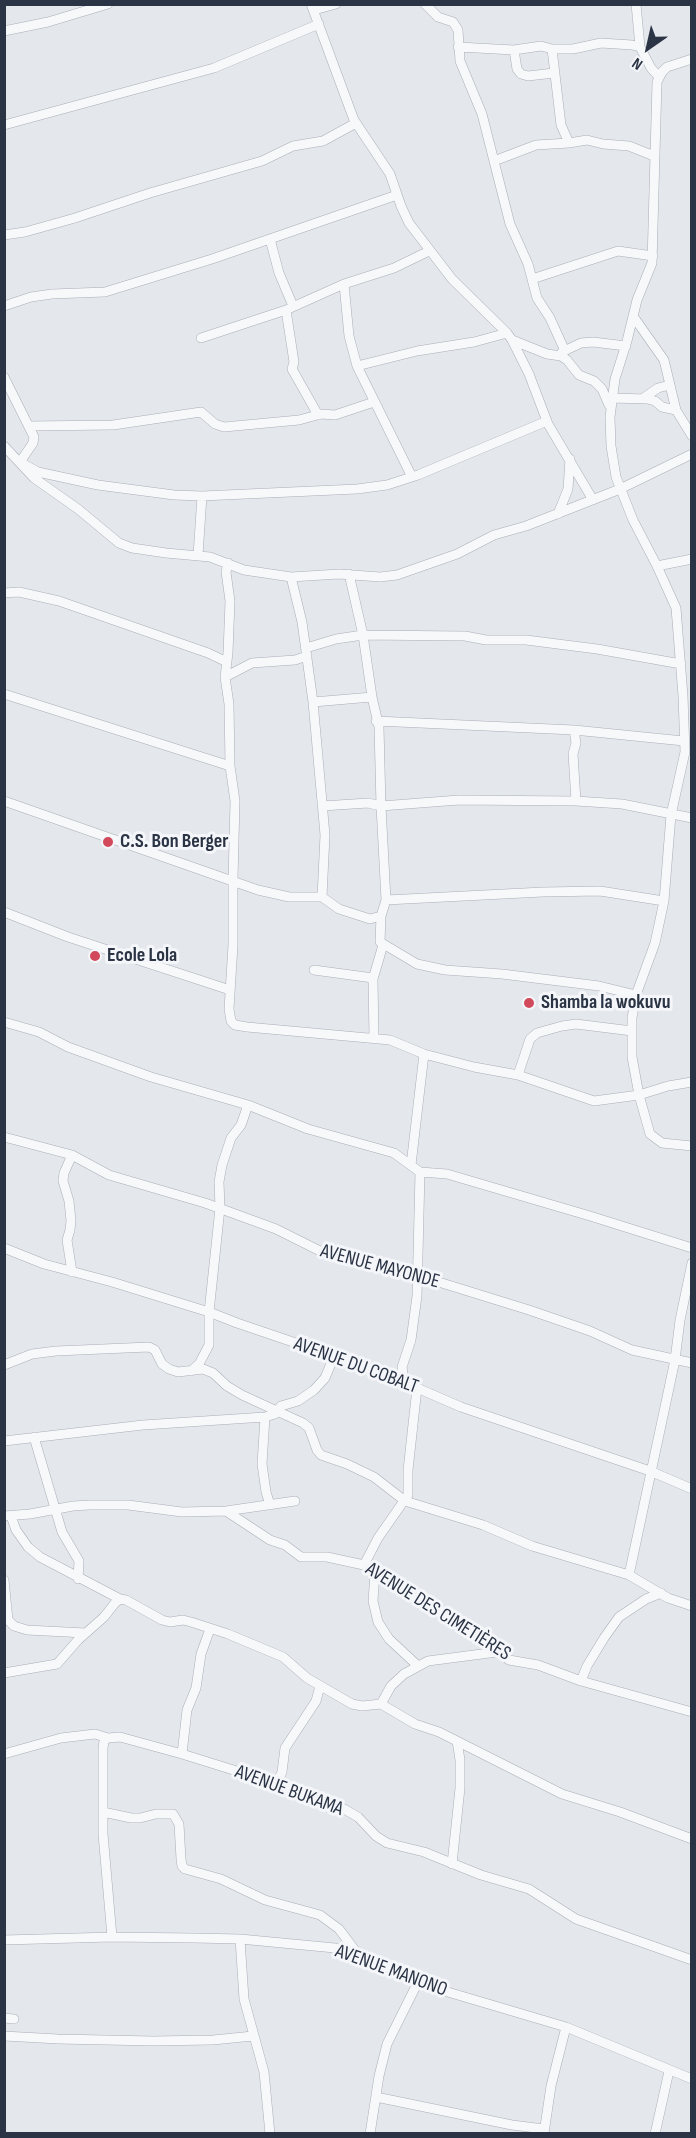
<!DOCTYPE html>
<meta charset="utf-8">
<style>
body{margin:0}
#map{position:relative;width:696px;height:2138px;overflow:hidden;background:#e4e7ec;font-family:"Sofia Sans Condensed",sans-serif}
canvas{display:block}
.frame{position:absolute;inset:0;border:6px solid #2b3445;pointer-events:none}
.north{position:absolute;left:618px;top:18px;width:60px;height:60px;-webkit-text-stroke:4px #f4f6f9;paint-order:stroke;rotate:214deg;font-size:16px;font-weight:700;line-height:24px;text-align:center;color:#2b3445}
.north::after{content:'';display:block;margin:auto;width:21px;height:27px;background:#2b3445;clip-path:polygon(50% 0,100% 100%,50% 72%,0 100%)}
</style>
<div id="map">
<canvas width="696" height="2138"></canvas>
<div class="frame"></div>
<div class="north">N</div>
</div>
<script>
const c = document.querySelector('canvas').getContext('2d');
c.lineJoin = 'round';
const toPath = rows => new Path2D(rows.map(r => 'M' + r).join(''));
function trace(path, color, width, dash) { c.strokeStyle = color; c.lineWidth = width; c.lineCap = dash ? 'butt' : 'round'; c.setLineDash(dash || []); c.stroke(path); }
function label(font, color, halo, rows, align = 'center') {
  c.font = font + ' "Sofia Sans Condensed",sans-serif'; c.lineWidth = 6; c.setLineDash([]); c.textBaseline = 'middle'; c.strokeStyle = halo; c.fillStyle = color; for (const [text, x, y, turn = 0] of rows) {
    c.save(); c.translate(x, y); c.rotate((+turn || 0) * Math.PI / 180); c.textAlign = isNaN(turn) ? turn : align; if (halo) c.strokeText(text, 0, 0); c.fillText(text, 0, 0); c.restore();
  }
}
const street = toPath([
 [311,4,354,120,390,174,401,206,409,223,452,279,507,333,512,340,529,374,548,424,593,500],
 [425,4,438,17,453,22,458,30,460,61,482,114,510,224,528,264,537,298,550,318,565,351],
 [636,4,640,47],
 [314,10,336,4],
 [4,31,48,22,108,4],
 [458,47,514,50,541,46,552,49],
 [514,50,517,69,521,74,528,76,554,73],
 [692,59,667,67,662,72,657,82,652,263,637,300,627,341,615,379,610,417,611,446,616,477,633,520,657,566,676,608,683,696,685,752,671,815,664,901,655,943,636,995,632,1018,632,1057,639,1095,650,1134,662,1143,692,1146],
 [4,125,214,68,319,24],
 [654,156,629,146,603,144,587,140,569,143,561,125,552,49,573,49,601,43,632,45,640,47,651,68,659,77],
 [494,161,536,145,569,143],
 [4,235,25,232,75,218,150,193,262,161,293,146,323,141,356,123],
 [270,239,279,273,293,306],
 [532,279,618,251,653,256],
 [344,284,349,336,357,366,412,477],
 [4,306,31,297,52,294,105,292,212,259,397,195],
 [286,310,294,362,292,369,318,415],
 [633,316,664,360,676,410],
 [201,338,286,310,344,284,394,268,429,251],
 [512,340,547,354,561,356,567,360,579,375,594,381,602,389,609,405],
 [562,352,581,343,593,342,626,346],
 [357,366,417,351,474,342,507,333],
 [4,377,34,437,33,443,20,462,38,472,98,485,174,495,202,496,357,489,387,485,418,475,547,421],
 [611,398,647,399,655,401,662,407,676,410,692,436],
 [642,399,658,388,670,385],
 [29,426,113,425,201,412,215,424,224,427,299,420,321,414,335,415,374,402],
 [4,446,34,478,78,509,119,543,132,548,166,553,210,557,244,570,291,577,339,574,380,577,397,575,457,554,494,535,526,526,620,489,692,454],
 [558,514,568,489,570,459],
 [198,555,202,496],
 [228,563,226,572,230,601,228,653,225,677,229,704,230,766,235,801,233,880,233,945,229,1009,231,1021,235,1025,247,1027,390,1040,424,1054,474,1067,518,1075,594,1101,639,1095,668,1086,692,1082],
 [657,566,692,559],
 [349,574,363,635,372,697],
 [291,577,302,622,313,702,325,835,322,897],
 [4,593,19,592,59,601,208,653,227,662],
 [306,648,336,639,363,635,465,636,486,640,526,640,597,649,681,664],
 [225,677,252,663,295,660,307,656],
 [4,694,230,766],
 [313,702,372,697,379,727,381,806,368,803,322,806],
 [376,721,574,730],
 [4,801,258,890,289,897,322,897,339,909,370,919,381,916,386,900,381,806,459,800,576,801,622,804,692,818],
 [576,801,573,754,576,743,574,730,684,741],
 [386,900,543,892,600,891,664,901],
 [4,912,68,937,230,990],
 [381,916,380,942,417,964,445,970,502,974,599,986,636,995],
 [314,970,373,978],
 [4,1022,39,1032,68,1047,151,1077,248,1105,308,1129,394,1153,420,1172,447,1174,590,1216,692,1248],
 [374,1038,373,979,383,945],
 [518,1075,530,1039,537,1033,562,1026,576,1024,632,1031],
 [4,1137,72,1155,109,1175,205,1203,276,1229,322,1252,416,1275,529,1310,590,1331,632,1350,692,1363],
 [411,1165,424,1054],
 [4,1248,44,1264,112,1282,209,1312,237,1323,393,1376,417,1388,461,1407,650,1471,692,1489],
 [72,1272,67,1240,70,1230,71,1221,69,1201,63,1181,64,1173,72,1155],
 [4,1365,32,1354,56,1351,149,1347,155,1350,162,1364,169,1369,178,1372,203,1369,213,1373,227,1386,242,1395,303,1423,309,1428,317,1450,321,1455,347,1464,374,1477,405,1501,483,1525,532,1546,629,1575,668,1598,692,1606],
 [191,1371,199,1364,209,1345,209,1312,220,1208,219,1182,222,1165,231,1138,241,1125,248,1105],
 [404,1381,402,1367,411,1340,417,1296,420,1172],
 [265,1417,262,1464,266,1492,270,1505],
 [34,1437,62,1532,79,1561,78,1579],
 [4,1441,143,1425,265,1417,275,1414,281,1406,298,1401,314,1390,325,1378,334,1356],
 [226,1511,270,1540,285,1545,301,1557,327,1557,364,1565,408,1595,471,1631,509,1660,538,1665,581,1681,692,1712],
 [4,1516,30,1514,73,1506,89,1505,128,1505,182,1512,226,1511,295,1501],
 [11,1516,16,1530,28,1547,40,1557,120,1599],
 [364,1565,378,1538,408,1495,408,1470,417,1388],
 [375,1573,373,1601,378,1622,389,1639,418,1666],
 [629,1575,675,1360,680,1320,692,1263],
 [4,1580,8,1620,14,1626,27,1630,85,1633],
 [4,1673,57,1664,78,1640,104,1617,115,1603,120,1599,126,1600,162,1620,170,1622,183,1620,191,1622,228,1634,283,1657,307,1678,352,1704,362,1706,381,1704,415,1724,439,1732,562,1794,620,1812,692,1839],
 [581,1681,587,1666,604,1638,619,1617,646,1599,661,1593],
 [381,1704,391,1686,404,1674,428,1661,497,1652],
 [108,1738,104,1741,103,1748,103,1834,112,1937],
 [4,1754,61,1738,95,1734,108,1738,120,1737,182,1754,243,1773,344,1809,358,1817,376,1836,387,1843,424,1852,481,1875,529,1889,576,1919,692,1960],
 [182,1754,187,1710,196,1688,201,1654,210,1629],
 [276,1785,282,1772,285,1748,316,1701,320,1686],
 [103,1812,131,1818,140,1818,156,1814,173,1814,179,1824,181,1859,182,1866,185,1869,221,1879,265,1900,320,1915,339,1929,357,1953],
 [452,1864,460,1788,460,1760,457,1741],
 [240,1939,244,1999,264,2072,270,2134],
 [4,1940,112,1937,194,1938,240,1939,335,1948,358,1954,441,1990,566,2027,692,2079],
 [4,2018,14,2019],
 [4,2036,58,2039,153,2041,213,2040,253,2036],
 [376,2097,512,2125,544,2129],
 [544,2133,551,2086,566,2027],
 [370,2134,379,2076,387,2044,419,1980],
 [655,2134,669,2071]
]);
const markers = [
 [108,842,6,"#d1495b"],
 [95,956,6,"#d1495b"],
 [529,1003,6,"#d1495b"]
];
const poiNames = [
 ["C.S. Bon Berger",120,842],
 ["Ecole Lola",107,956],
 ["Shamba la wokuvu",541,1003]
];
const streetNames = [
 ["AVENUE MAYONDE",380,1267,15],
 ["AVENUE DU COBALT",356,1366,20],
 ["AVENUE DES CIMETIÈRES",438,1612,32],
 ["AVENUE BUKAMA",289,1791,20],
 ["AVENUE MANONO",391,1971,20]
];
trace(street, '#a9aeb7', 10);
trace(street, '#f7f8fa', 9);
for (const [x, y, r, color] of markers) { const dot = new Path2D(); dot.arc(x, y, r, 0, 2 * Math.PI); c.fillStyle = color; c.fill(dot); trace(dot, '#f4f6f9', 2); }
label('bold 20px', '#2b3445', '#f4f6f9', poiNames, 'left');
label('20px', '#2b3445', '#f4f6f9', streetNames);
</script>
